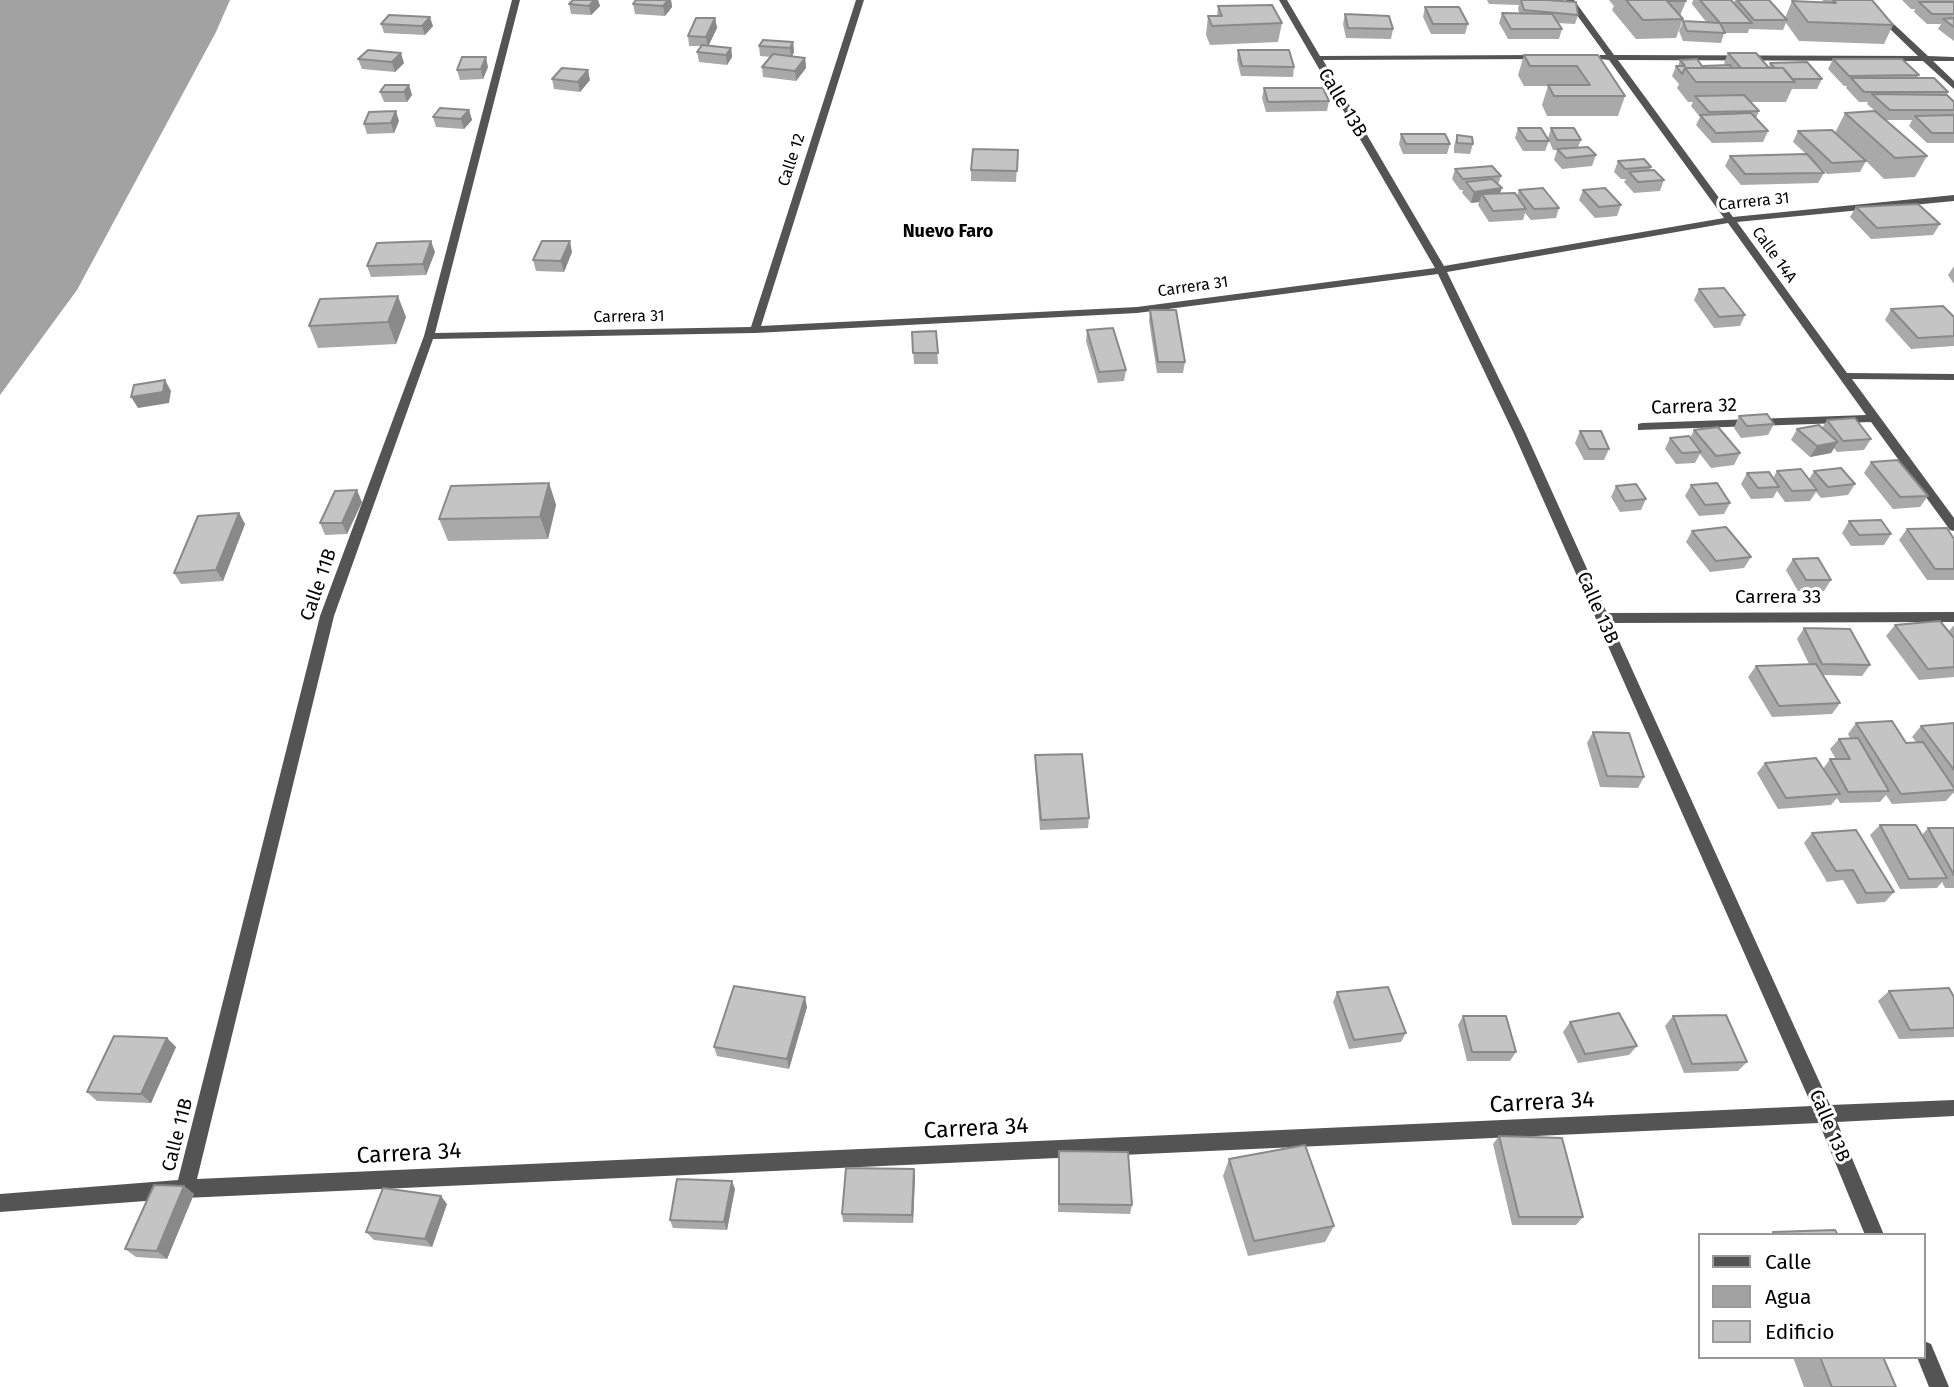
<!DOCTYPE html>
<style>
body{margin:0}
#map{position:relative;width:1954px;height:1387px;overflow:hidden;background:#fff;font-family:"Fira Sans",sans-serif}
canvas{display:block}
.legend{position:absolute;left:1698px;top:1233px;width:228px;height:126px;box-sizing:border-box;background:#fff;border:2px solid #999;margin:0;padding:9px 12px;list-style:none;font-size:21px;color:#000}
.legend li{display:flex;align-items:center;gap:14px;height:35px}
.legend b{width:35px;border:2px solid #999}
</style>
<div id="map">
<canvas width="1954" height="1387"></canvas>
<ul class="legend">
<li><b style="height:9px;background:#545454"></b>Calle</li>
<li><b style="height:19px;background:#a2a2a2"></b>Agua</li>
<li><b style="height:19px;background:#c4c4c4"></b>Edificio</li>
</ul>
</div>
<script>
const c = document.querySelector('canvas').getContext('2d');
c.lineJoin = 'round';
function fill(path, color) { c.fillStyle = color; c.fill(path, 'evenodd'); }
const toPath = rows => new Path2D(rows.map(r => 'M' + r).join(''));
function trace(path, color, width, dash) { c.strokeStyle = color; c.lineWidth = width; c.lineCap = dash ? 'butt' : 'round'; c.setLineDash(dash || []); c.stroke(path); }
function label(font, color, halo, rows, align = 'center') {
  c.font = font + ' "Fira Sans",sans-serif'; c.lineWidth = 6; c.setLineDash([]); c.textBaseline = 'middle'; c.strokeStyle = halo; c.fillStyle = color; for (const [text, x, y, turn = 0] of rows) {
    c.save(); c.translate(x, y); c.rotate((+turn || 0) * Math.PI / 180); c.textAlign = isNaN(turn) ? turn : align; if (halo) c.strokeText(text, 0, 0); c.fillText(text, 0, 0); c.restore();
  }
}
const water = toPath([
 [0,0,230,0,216,32,77,290,0,395]
]);
const minor = toPath([
 [512,0,520,0,435,333,751,327,856,0,864,0,761,326,1137,307,1435,268,1279,0,1287,0,1320,56,1541,55,1545,57,1541,59,1323,60,1444,266,1724,218,1609,60,1600,59,1600,55,1606,55,1566,0,1574,0,1614,55,1918,56,1860,0,1868,0,1928,56,1954,57,1954,61,1933,61,1954,81,1954,89,1923,61,1618,60,1733,217,1954,195,1954,201,1737,222,1847,373,1954,374,1954,380,1852,379,1954,518,1954,531,1950,530,1871,422,1638,430,1638,424,1642,423,1866,415,1728,223,1447,272,1526,434,1607,613,1954,612,1954,622,1611,623,1830,1105,1954,1100,1954,1116,1837,1122,1884,1235,1865,1235,1819,1123,185,1198,0,1212,0,1194,178,1180,320,616,424,336,512,0],
 [1438,274,1514,434,1812,1106,197,1179,334,616,433,339,755,333,1137,313,1438,274],
 [1924,1341,1931,1344,1949,1387,1929,1387,1917,1357,1924,1357,1924,1341]
]);
const wall = toPath([
 [573,0,598,0,600,6,591,15,571,14,569,4],
 [636,0,671,0,672,7,665,16,635,14,633,4],
 [1487,0,1546,0,1578,15,1575,24,1558,23,1562,29,1559,39,1508,39,1499,23,1502,13,1519,13,1518,8,1519,5,1489,4],
 [1609,0,1685,0,1686,1,1680,16,1683,19,1676,38,1636,39,1612,10,1614,6],
 [1693,0,1731,0,1734,3,1735,0,1769,0,1785,18,1792,1,1822,2,1823,0,1872,0,1893,25,1884,44,1799,41,1786,23,1783,30,1749,29,1748,33,1724,33,1721,43,1683,41,1679,31,1683,21,1707,23,1692,4],
 [1902,0,1954,0,1954,41,1938,29,1941,24,1927,24,1914,12,1915,9,1911,9],
 [1218,6,1282,23,1278,42,1210,45,1206,35,1208,16,1217,16],
 [1425,7,1468,24,1465,34,1431,34,1423,17],
 [1345,14,1393,29,1391,39,1346,38,1343,24],
 [715,18,717,28,708,46,731,48,732,57,727,65,699,62,697,52,702,46,689,46,688,36],
 [381,24,433,26,425,35,384,33],
 [793,42,794,52,792,57,805,58,806,68,796,81,763,77,762,67,771,57,760,56,759,46],
 [1238,50,1294,67,1293,77,1241,76,1237,60],
 [1728,53,1769,67,1770,63,1822,79,1817,89,1792,89,1786,102,1750,102,1759,111,1756,118,1768,131,1763,142,1712,143,1696,125,1700,117,1691,106,1693,102,1688,102,1677,88,1679,84,1672,76,1676,66,1678,66,1680,60,1702,66,1726,65,1724,63],
 [1524,55,1598,55,1625,96,1618,116,1547,116,1542,105,1548,86,1524,86,1518,75],
 [358,59,404,63,395,72,362,69],
 [1833,59,1919,75,1917,78,1948,92,1947,95,1954,102,1954,143,1927,143,1909,126,1912,120,1886,120,1927,156,1915,177,1884,179,1866,161,1860,172,1827,174,1812,160,1824,173,1818,183,1741,185,1725,166,1730,156,1806,154,1793,142,1798,131,1835,133,1845,113,1875,111,1867,104,1868,102,1859,102,1846,88,1847,86,1844,86,1828,69],
 [488,67,483,79,460,80,457,70],
 [552,79,590,80,580,92,554,89],
 [409,85,412,95,407,102,384,102,380,92],
 [1264,88,1329,101,1327,111,1266,112,1262,98],
 [469,110,472,120,464,129,436,127,433,117],
 [399,121,394,133,367,134,364,124],
 [1518,128,1549,141,1545,151,1523,151,1515,138],
 [1551,128,1581,140,1578,147,1596,155,1592,166,1562,169,1554,160,1557,150,1553,150,1548,138],
 [1401,134,1450,144,1447,154,1403,154,1399,144],
 [1457,135,1473,144,1470,154,1454,153,1454,146],
 [1018,150,1016,182,971,181,971,170],
 [1618,161,1651,167,1650,170,1664,180,1660,191,1634,193,1624,182,1626,179,1621,179,1614,172],
 [1455,169,1501,176,1498,185,1500,193,1517,196,1519,190,1559,208,1556,218,1531,220,1525,213,1523,220,1489,222,1478,205,1479,202,1471,203,1462,193,1463,190,1460,190,1452,179],
 [1583,190,1621,205,1617,216,1595,218,1579,200],
 [1856,207,1940,224,1933,235,1871,239,1850,217],
 [435,252,426,275,371,277,367,266],
 [572,252,564,272,536,271,533,260],
 [1954,266,1954,284,1948,275],
 [1699,289,1745,315,1740,326,1714,328,1694,300],
 [1891,309,1954,317,1954,346,1911,349,1885,320],
 [1150,310,1185,362,1183,373,1157,373,1149,321],
 [406,317,396,344,318,348,309,326],
 [1087,330,1126,370,1124,381,1098,383,1086,341],
 [936,331,938,364,914,364,912,332],
 [1739,416,1774,424,1768,435,1741,438,1734,428],
 [1827,420,1871,439,1864,450,1837,452,1834,448,1831,453,1810,457,1791,440,1797,429,1822,428],
 [1694,430,1740,453,1734,465,1711,468,1700,454,1695,463,1676,464,1665,449,1670,438,1690,438],
 [1580,431,1609,449,1604,460,1584,460,1575,443],
 [1871,462,1928,496,1920,507,1893,509,1864,473],
 [1777,471,1809,479,1814,471,1855,484,1848,495,1821,498,1816,492,1810,501,1785,502,1777,491,1773,498,1751,499,1741,484,1747,473,1773,478],
 [549,483,556,505,548,539,448,541,439,519],
 [1691,485,1730,503,1724,514,1699,516,1685,496],
 [1616,486,1646,499,1641,510,1620,512,1611,497],
 [362,502,347,534,325,535,320,523],
 [239,513,245,524,223,581,181,584,174,573],
 [1849,521,1891,534,1884,545,1851,546,1842,533],
 [1907,529,1954,539,1954,580,1927,580,1899,540],
 [1692,531,1751,557,1744,568,1710,572,1686,542],
 [1793,559,1831,580,1824,591,1798,591,1786,570],
 [1895,625,1954,638,1954,677,1919,680,1886,636],
 [1954,625,1954,638,1949,631],
 [1804,628,1870,665,1862,676,1823,675,1840,703,1832,714,1772,717,1748,677,1756,666,1809,664,1797,639],
 [1856,723,1906,743,1917,743,1912,737,1921,726,1954,723,1954,794,1953,793,1946,801,1892,804,1886,795,1880,802,1840,803,1837,798,1831,805,1778,809,1757,773,1765,763,1823,769,1830,759,1836,759,1830,749,1839,739,1850,738,1848,734],
 [1593,732,1644,777,1638,788,1600,787,1587,743],
 [1035,755,1089,818,1088,828,1040,830,1035,766],
 [1880,825,1922,835,1928,828,1954,828,1954,888,1945,888,1942,882,1937,888,1900,889,1870,835],
 [1812,833,1894,892,1885,902,1857,904,1843,880,1827,882,1804,843],
 [1889,991,1954,997,1954,1037,1899,1039,1878,1001],
 [1337,992,1406,1033,1401,1042,1349,1049,1333,1002],
 [807,1007,789,1069,717,1056,714,1047],
 [1463,1016,1516,1052,1510,1061,1467,1061,1458,1025],
 [1673,1016,1747,1062,1738,1071,1684,1073,1665,1026],
 [1570,1022,1637,1046,1629,1055,1578,1063,1563,1032],
 [167,1038,176,1047,151,1103,97,1101,87,1092],
 [1499,1136,1583,1217,1576,1225,1512,1225,1493,1144],
 [1059,1151,1132,1205,1130,1214,1058,1212],
 [1229,1159,1334,1226,1325,1242,1248,1256,1223,1176],
 [914,1169,915,1177,913,1223,843,1222,842,1214],
 [184,1186,194,1194,167,1259,136,1257,125,1249],
 [735,1189,727,1230,673,1228,670,1220],
 [447,1204,432,1247,374,1240,366,1232],
 [1793,1357,1883,1357,1896,1387,1804,1387]
]);
const shadedWall = toPath([
 [594,0,598,0,600,6,591,15,589,6],
 [668,0,671,0,672,7,665,16,663,6],
 [430,17,433,26,425,35,422,26],
 [715,18,717,28,708,47,706,37],
 [793,42,794,52,791,58,790,48],
 [731,48,732,57,727,65,726,55],
 [401,53,404,63,395,72,392,62],
 [486,57,488,67,483,79,481,69],
 [805,58,806,68,796,81,795,71],
 [588,70,590,80,580,92,578,82],
 [409,85,412,95,407,102,404,92],
 [469,110,472,120,464,129,461,119],
 [396,111,399,121,394,133,391,123],
 [1502,188,1498,199,1482,194,1479,202,1471,203,1474,192],
 [431,241,435,252,426,275,423,264],
 [570,241,572,252,564,272,561,261],
 [398,296,406,317,396,344,388,322],
 [165,380,171,391,169,403,138,408,131,397],
 [1838,442,1831,453,1810,457,1817,446],
 [549,483,556,505,548,539,540,517],
 [357,490,362,502,347,534,342,523],
 [239,513,245,524,223,581,216,570],
 [805,997,807,1007,789,1069,787,1059],
 [167,1038,176,1047,151,1103,141,1094],
 [914,1169,915,1177,913,1223,912,1215],
 [732,1181,735,1189,727,1230,724,1222],
 [184,1186,194,1194,167,1259,157,1251],
 [441,1196,447,1204,432,1247,425,1239]
]);
const building = toPath([
 [573,0,594,0,589,6,569,4,573,0],
 [636,0,668,0,663,6,633,4,636,0],
 [1521,0,1546,0,1576,2,1578,15,1524,10,1521,0],
 [1626,0,1685,0,1686,1,1667,1,1683,19,1643,20,1626,0],
 [1700,0,1731,0,1752,23,1720,23,1700,0],
 [1737,0,1769,0,1787,20,1754,20,1737,0],
 [1833,0,1872,0,1893,25,1808,22,1792,1,1836,3,1833,0],
 [1919,2,1954,2,1954,14,1932,14,1919,2],
 [1272,5,1282,23,1212,26,1208,16,1222,16,1218,6,1272,5],
 [1425,7,1459,7,1468,24,1433,24,1425,7],
 [1502,13,1552,14,1562,29,1511,29,1502,13],
 [1345,14,1389,16,1393,29,1348,28,1345,14],
 [389,15,430,17,422,26,381,24,389,15],
 [696,18,715,18,706,37,688,36,696,18],
 [1954,18,1954,27,1943,19,1954,18],
 [1683,21,1720,23,1725,33,1687,31,1683,21],
 [763,40,793,42,790,48,759,46,763,40],
 [702,45,731,48,726,55,697,52,702,45],
 [368,50,401,53,392,62,358,59,368,50],
 [1238,50,1289,50,1294,67,1242,66,1238,50],
 [1728,53,1756,53,1769,68,1741,68,1728,53],
 [773,54,805,58,795,71,762,67,773,54],
 [1524,55,1598,55,1625,96,1554,96,1548,85,1590,85,1577,66,1530,66,1524,55],
 [462,57,486,57,481,69,457,70,462,57],
 [1697,59,1702,66,1730,65,1732,68,1685,68,1682,74,1676,66,1685,66,1680,60,1697,59],
 [1833,59,1902,59,1919,75,1849,76,1833,59],
 [1807,62,1822,79,1792,79,1783,68,1775,68,1770,63,1807,62],
 [562,68,588,70,578,82,552,79,562,68],
 [1685,68,1783,68,1795,82,1696,82,1685,68],
 [1851,78,1934,78,1948,92,1864,92,1851,78],
 [385,85,409,85,404,92,380,92,385,85],
 [1264,88,1323,88,1329,101,1268,102,1264,88],
 [1872,94,1947,95,1954,102,1954,110,1890,110,1872,94],
 [1744,95,1759,111,1709,112,1695,96,1744,95],
 [440,108,469,110,461,119,433,117,440,108],
 [396,111,391,123,364,124,369,112,396,111],
 [1875,111,1927,156,1895,158,1845,113,1875,111],
 [1751,113,1768,131,1716,133,1700,115,1751,113],
 [1954,115,1954,133,1932,133,1915,116,1954,115],
 [1518,128,1541,128,1549,141,1527,141,1518,128],
 [1551,128,1574,128,1581,140,1557,140,1551,128],
 [1832,130,1866,161,1832,163,1798,131,1832,130],
 [1401,134,1445,134,1450,144,1406,144,1401,134],
 [1457,135,1472,137,1473,144,1457,143,1457,135],
 [1588,147,1596,155,1566,158,1557,149,1588,147],
 [973,149,1018,150,1017,171,971,170,973,149],
 [1807,154,1824,173,1745,174,1730,156,1807,154],
 [1644,159,1651,167,1625,169,1618,161,1644,159],
 [1492,166,1501,176,1463,179,1455,169,1492,166],
 [1654,170,1664,180,1638,182,1629,172,1654,170],
 [1492,179,1502,188,1474,192,1466,182,1492,179],
 [1543,188,1559,208,1534,209,1519,190,1543,188],
 [1605,188,1621,205,1599,207,1583,190,1605,188],
 [1515,193,1526,209,1493,211,1482,194,1515,193],
 [1918,204,1940,224,1877,228,1856,207,1918,204],
 [431,241,423,264,367,266,377,243,431,241],
 [542,241,570,241,561,261,533,260,542,241],
 [1724,288,1745,315,1719,317,1699,289,1724,288],
 [398,296,388,322,309,326,320,299,398,296],
 [1943,306,1954,317,1954,336,1918,338,1891,309,1943,306],
 [1150,310,1176,310,1185,362,1158,362,1150,310],
 [1113,328,1126,370,1099,372,1087,330,1113,328],
 [936,331,938,353,913,353,912,332,936,331],
 [165,380,163,392,131,397,134,385,165,380],
 [1767,414,1774,424,1747,426,1739,416,1767,414],
 [1855,418,1871,439,1843,441,1827,420,1855,418],
 [1819,425,1838,442,1817,446,1797,429,1819,425],
 [1718,427,1740,453,1716,456,1694,430,1718,427],
 [1580,431,1601,431,1609,449,1589,449,1580,431],
 [1689,436,1701,452,1682,453,1670,438,1689,436],
 [1898,460,1928,496,1900,497,1871,462,1898,460],
 [1841,468,1855,484,1828,487,1814,471,1841,468],
 [1801,469,1817,490,1792,491,1777,471,1801,469],
 [1769,472,1779,487,1758,488,1747,473,1769,472],
 [549,483,540,517,439,519,451,486,549,483],
 [1717,483,1730,503,1705,505,1691,485,1717,483],
 [1636,484,1646,499,1625,501,1616,486,1636,484],
 [357,490,342,523,320,523,335,491,357,490],
 [239,513,216,570,174,573,198,516,239,513],
 [1881,520,1891,534,1859,535,1849,521,1881,520],
 [1726,527,1751,557,1716,561,1692,531,1726,527],
 [1947,528,1954,539,1954,569,1935,569,1907,529,1947,528],
 [1818,558,1831,580,1806,580,1793,559,1818,558],
 [1940,621,1954,638,1954,667,1928,669,1895,625,1940,621],
 [1804,628,1850,629,1870,665,1822,664,1804,628],
 [1816,664,1840,703,1779,706,1756,666,1816,664],
 [1892,721,1906,743,1923,742,1954,788,1954,790,1901,794,1856,723,1892,721],
 [1954,723,1954,770,1921,726,1954,723],
 [1593,732,1629,733,1644,777,1607,776,1593,732],
 [1858,738,1889,791,1848,792,1830,759,1850,759,1839,739,1858,738],
 [1082,754,1089,818,1041,820,1035,755,1082,754],
 [1816,758,1840,794,1786,798,1765,763,1816,758],
 [1880,825,1916,825,1947,878,1909,879,1880,825],
 [1928,828,1954,828,1954,875,1928,828],
 [1856,830,1894,892,1866,893,1853,870,1836,871,1812,833,1856,830],
 [734,986,805,997,787,1059,714,1047,734,986],
 [1388,987,1406,1033,1354,1040,1337,992,1388,987],
 [1949,988,1954,997,1954,1028,1910,1030,1889,991,1949,988],
 [1619,1013,1637,1046,1585,1054,1570,1022,1619,1013],
 [1726,1015,1747,1062,1692,1064,1673,1016,1726,1015],
 [1463,1016,1506,1016,1516,1052,1472,1052,1463,1016],
 [114,1036,167,1038,141,1094,87,1092,114,1036],
 [1499,1136,1562,1138,1583,1217,1519,1217,1499,1136],
 [1305,1145,1334,1226,1254,1241,1229,1159,1305,1145],
 [1059,1151,1128,1152,1132,1205,1059,1204,1059,1151],
 [846,1168,914,1169,912,1215,842,1214,846,1168],
 [677,1179,732,1181,724,1222,670,1220,677,1179],
 [154,1185,184,1186,157,1251,125,1249,154,1185],
 [383,1188,441,1196,425,1239,366,1232,383,1188],
 [1835,1230,1838,1235,1774,1235,1773,1232,1835,1230],
 [1820,1357,1883,1357,1896,1387,1832,1387,1820,1357]
]);
const farStreetnames = [
 ["Calle 12",792,160,-72],
 ["Carrera 31",1754,202,-6],
 ["Calle 14A",1774,255,54],
 ["Carrera 31",1193,287,-8],
 ["Carrera 31",629,317,-1]
];
const farNeighbourhoodnames = [
 ["Nuevo Faro",948,232]
];
const streetNames = [
 ["Calle 13B",1342,103,59],
 ["Carrera 32",1694,407,-2],
 ["Calle 11B",319,585,-71],
 ["Carrera 33",1778,598],
 ["Calle 13B",1597,608,66],
 ["Calle 13B",1829,1126,67],
 ["Calle 11B",178,1135,-76]
];
const nearStreetnames = [
 ["Carrera 34",1542,1103,-3],
 ["Carrera 34",976,1129,-3],
 ["Carrera 34",409,1154,-3]
];
fill(water, '#a2a2a2');
fill(minor, '#545454');
fill(wall, '#a9a9a9');
fill(shadedWall, '#898989');
fill(building, '#c4c4c4');
trace(building, '#898989', 2);
label('16px', '#000', '#fff', farStreetnames);
label('bold 18px', '#000', '#fff', farNeighbourhoodnames);
label('19px', '#000', '#fff', streetNames);
label('23px', '#000', '#fff', nearStreetnames);
</script>
